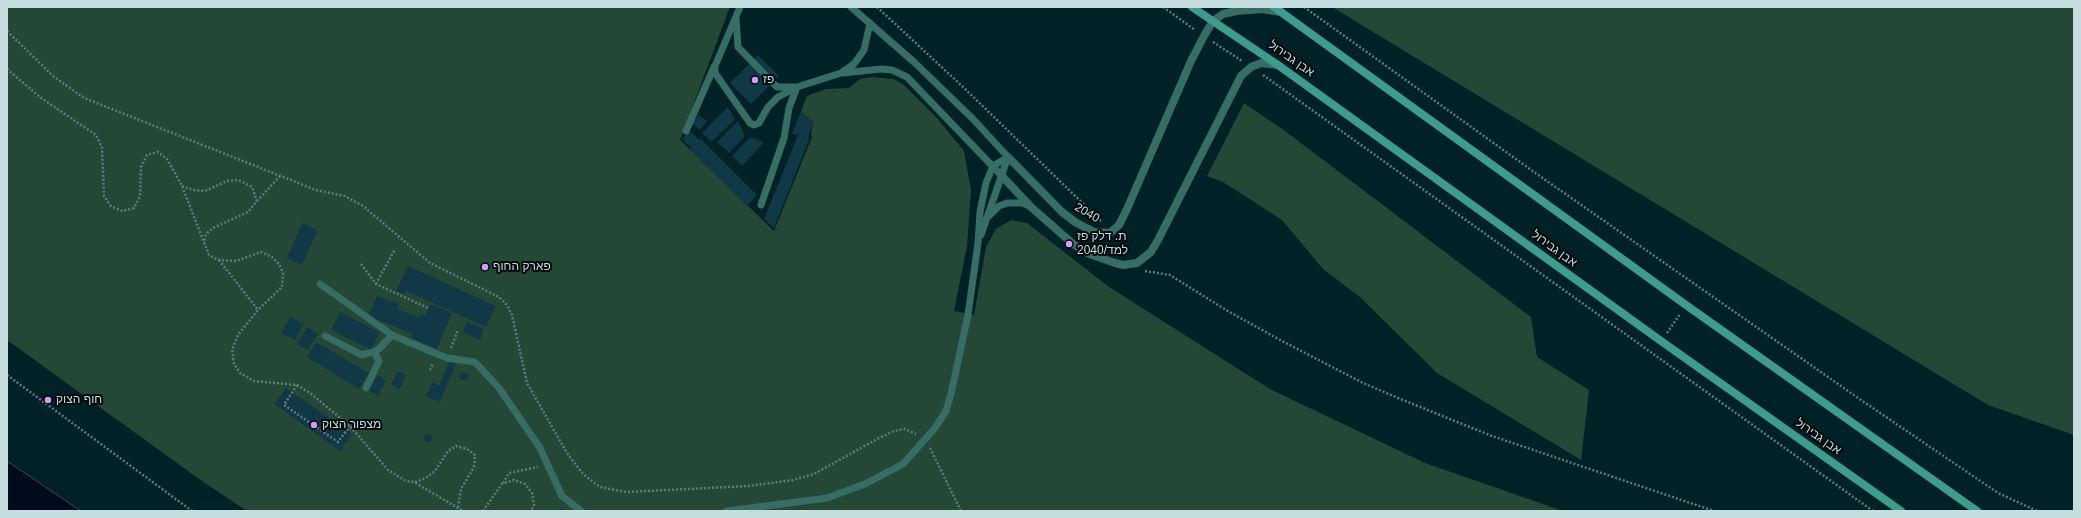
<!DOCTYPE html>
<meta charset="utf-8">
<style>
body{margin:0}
#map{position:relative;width:2081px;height:518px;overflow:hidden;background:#002125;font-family:Helvetica,sans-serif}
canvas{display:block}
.frame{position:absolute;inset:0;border:8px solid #c6dddf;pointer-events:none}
</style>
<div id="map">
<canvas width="2081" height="518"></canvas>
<div class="frame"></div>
</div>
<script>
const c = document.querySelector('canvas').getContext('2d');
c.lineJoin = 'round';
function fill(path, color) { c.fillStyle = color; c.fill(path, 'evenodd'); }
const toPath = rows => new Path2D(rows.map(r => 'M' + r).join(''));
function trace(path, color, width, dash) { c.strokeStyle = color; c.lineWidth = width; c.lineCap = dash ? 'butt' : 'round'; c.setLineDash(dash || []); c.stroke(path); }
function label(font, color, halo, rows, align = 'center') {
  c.font = font + ' Helvetica,"Noto Sans Hebrew",sans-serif'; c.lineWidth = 4; c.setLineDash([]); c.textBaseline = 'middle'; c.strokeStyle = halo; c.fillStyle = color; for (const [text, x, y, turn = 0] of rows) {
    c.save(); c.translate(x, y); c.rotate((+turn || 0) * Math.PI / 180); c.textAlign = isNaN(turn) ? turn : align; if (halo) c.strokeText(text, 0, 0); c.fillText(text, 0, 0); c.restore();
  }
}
const green = toPath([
 [7,7,730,7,680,140,774,231,812,137,811,135,813,123,801,111,807,96,826,89,849,88,860,79,872,77,893,79,903,84,936,117,964,151,971,190,967,246,954,311,974,315,986,247,996,229,1011,220,1027,223,1109,287,1270,389,1425,463,1563,511,247,511,199,479,7,340],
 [1332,7,2074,7,2074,435,1988,405],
 [1244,103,1285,131,1531,317,1537,357,1589,390,1581,460,1437,373,1360,297,1323,269,1282,220,1223,182,1207,176]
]);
const water = toPath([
 [7,461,81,511,7,511,7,461]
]);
const building = toPath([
 [758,55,779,76,751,104,730,83],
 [728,107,735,120,711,142,702,133],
 [801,111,813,124,808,137,810,137,774,228,764,219,798,135,792,134],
 [699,115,707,121,700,130,692,123],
 [738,121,745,136,729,153,717,142],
 [690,131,699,140,700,138,757,195,747,206,690,150,691,148,682,139],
 [750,137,764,142,742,166,732,156],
 [302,223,318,230,302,265,287,258],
 [408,266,496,306,486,327,406,291,404,294,396,291],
 [377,296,399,304,397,309,419,318,421,314,425,316,430,304,452,313,437,349,411,338,413,334,368,316],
 [340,312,380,332,371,350,331,330],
 [290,317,304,324,295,340,281,333],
 [467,322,484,329,480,340,463,333],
 [307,327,318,334,308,350,297,344],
 [316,342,369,373,359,389,307,357],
 [449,362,456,364,440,402,426,396,432,382,439,386],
 [398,371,406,375,400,389,391,385],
 [461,372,469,375,466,381,458,378],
 [378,375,386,380,378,395,369,391],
 [286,388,352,434,340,451,274,404],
 '424 438a4 4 0 1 1 8 0a4 4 0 1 1-8 0Z'
]);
const path = toPath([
 [877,7,962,86,1101,221],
 [1163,7,1195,30],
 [1304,7,1534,172,1861,400,1998,493,2037,511],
 [7,31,53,76,84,98,316,190,345,196,363,206,430,263,499,297,507,305,512,315,527,383,567,453,583,474,600,487,626,492,749,486,793,480,814,474,879,438,894,431,905,429,916,434],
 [1213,42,1242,61],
 [7,69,41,98,96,135,102,148,104,196,111,206,122,211,134,208,140,196,141,167,147,155,158,152,167,159,182,186,209,255,218,260,236,261,261,252,272,257,279,264,283,273,282,287,258,310,238,335,232,350,234,364,240,373,254,381,297,385,310,393,350,426,388,470,406,481,414,482,463,511],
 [1263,75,1873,511],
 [182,186,193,190,205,191,227,181,238,180,252,187,257,201,248,212,213,228,206,234,204,242],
 [257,201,281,175],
 [219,260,258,310],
 [361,264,376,284,428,308],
 [1145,271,1170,275,1226,310,1282,341,1363,383,1398,398,1492,436,1714,511],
 [376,284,395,249],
 [1667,333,1680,314],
 [451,348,458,330],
 [430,370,433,363],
 [7,375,192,511],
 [297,385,284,405,338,442,350,426],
 [930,448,961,511],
 [415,482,426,478,435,471,448,451,456,446,467,449,475,455,474,467,461,489,458,507],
 [503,483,509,473,538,467],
 [483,511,502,484,514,480,525,484,532,493,534,505,531,511]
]);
const lane = toPath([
 [740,7,715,66,715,73,750,123,754,125,759,123,768,107,778,97,797,87,841,73,854,64,864,50,870,23],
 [851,7,914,62,973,119,1008,157],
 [736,18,738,47,777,87,797,87,789,108,784,138,761,205],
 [843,73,881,69,892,70,907,77,1001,175],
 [686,131,714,67],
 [989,216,999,206,1007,203,1023,203,1029,206],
 [981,235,1008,157],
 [320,284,392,335,447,358,475,362,499,388,540,448,562,496,581,511],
 [325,336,362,355,374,352,379,349,392,335],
 [366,388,379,361,374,352],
 [727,511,827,498,865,484,903,464,935,428,946,411,951,394,968,315,978,243,980,212,986,183,993,166,1008,157]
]);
const street = toPath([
 [1008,157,1062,212,1075,222,1094,232,1110,233,1119,225,1127,209,1191,61,1204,36,1213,21,1223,14,1236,11,1262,9,1281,12],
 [1001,175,1031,207,1073,244,1087,253,1115,263,1123,265,1137,263,1151,252,1158,240,1241,76,1251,67,1261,63,1278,65]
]);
const secondary = toPath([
 [1192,7,1278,65,1661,341,1901,511],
 [1274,7,1686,305,1977,511]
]);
const markers = [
 [755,80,4,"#d99af7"],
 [1069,244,4,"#d99af7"],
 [485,267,4,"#d99af7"],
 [48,400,4,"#d99af7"],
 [314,425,4,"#d99af7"]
];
const streetNames = [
 ["אבן גבירול",1291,59,35],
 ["2040",1087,213,30],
 ["אבן גבירול",1554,249,36],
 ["אבן גבירול",1818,437,35]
];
const poiNames = [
 ["פז",763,80],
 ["ת. דלק פז",1077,237],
 ["למד/2040",1077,251],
 ["פארק החוף",493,267],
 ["חוף הצוק",56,400],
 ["מצפור הצוק",322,425]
];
fill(green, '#254836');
fill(water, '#000b1b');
trace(water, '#3b4a56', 1);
fill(building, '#113846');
trace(path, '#5f7b7e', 2.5, [2, 2]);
trace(lane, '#366d64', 7);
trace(street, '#366d64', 8);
trace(secondary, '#3e9b8d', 8);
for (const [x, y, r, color] of markers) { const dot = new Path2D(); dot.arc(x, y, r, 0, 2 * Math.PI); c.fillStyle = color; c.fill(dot); trace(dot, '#00090b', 1.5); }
label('12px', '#c6dddf', '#00090b', streetNames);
label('12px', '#c6dddf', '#00090b', poiNames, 'left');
</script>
